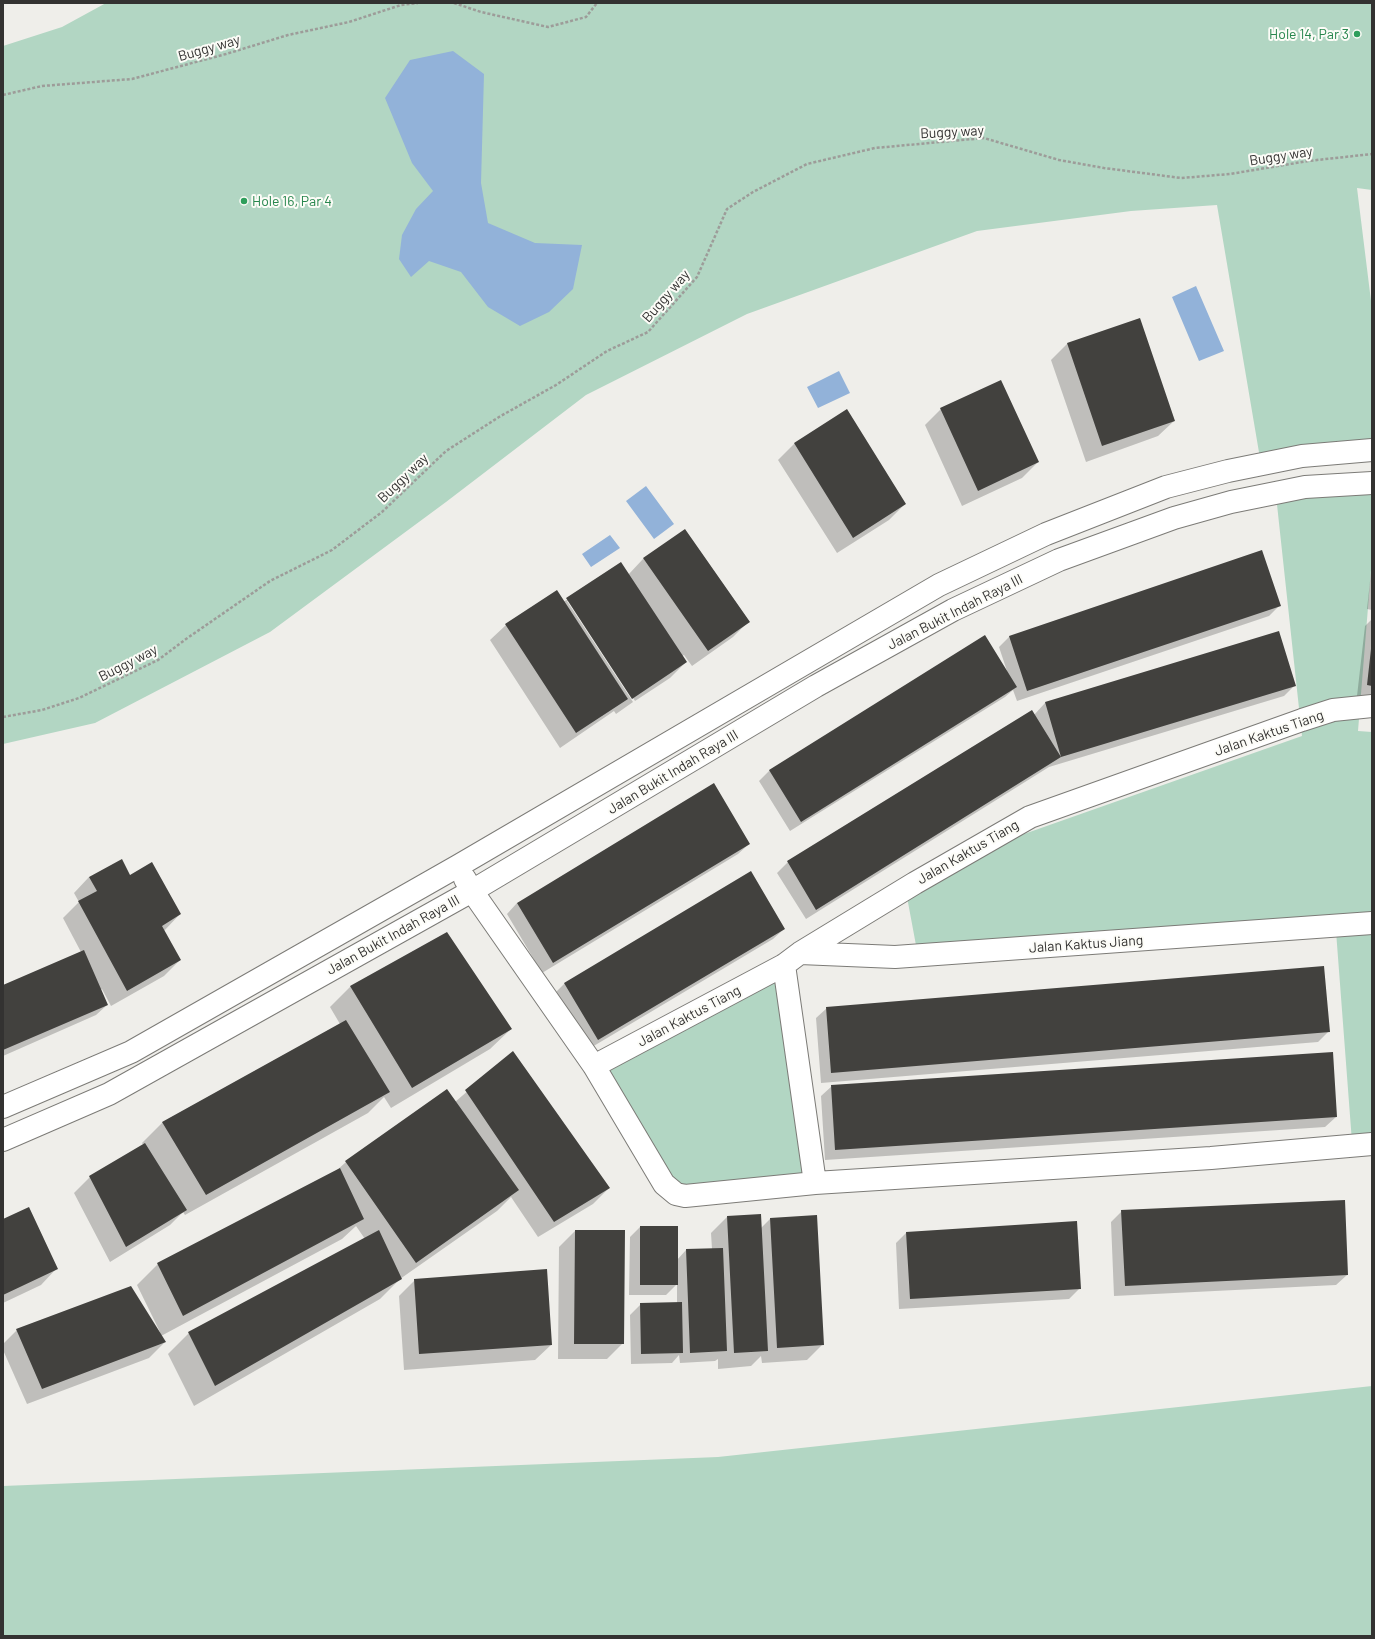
<!DOCTYPE html>
<style>
body{margin:0}
#map{position:relative;width:1375px;height:1639px;overflow:hidden;background:#efeeea;font-family:Barlow,sans-serif}
canvas{display:block}
.frame{position:absolute;inset:0;border:4px solid #333231;pointer-events:none}
</style>
<div id="map">
<canvas width="1375" height="1639"></canvas>
<div class="frame"></div>
</div>
<script>
const c = document.querySelector('canvas').getContext('2d');
c.lineJoin = 'round';
function fill(path, color) { c.fillStyle = color; c.fill(path, 'evenodd'); }
const toPath = rows => new Path2D(rows.map(r => 'M' + r).join(''));
function trace(path, color, width, dash) { c.strokeStyle = color; c.lineWidth = width; c.lineCap = dash ? 'butt' : 'round'; c.setLineDash(dash || []); c.stroke(path); }
function label(font, color, halo, rows, align = 'center') {
  c.font = font + ' Barlow,sans-serif'; c.lineWidth = 4; c.setLineDash([]); c.textBaseline = 'middle'; c.strokeStyle = halo; c.fillStyle = color; for (const [text, x, y, turn = 0] of rows) {
    c.save(); c.translate(x, y); c.rotate((+turn || 0) * Math.PI / 180); c.textAlign = isNaN(turn) ? turn : align; if (halo) c.strokeText(text, 0, 0); c.fillText(text, 0, 0); c.restore();
  }
}
const green = toPath([
 [106,3,1372,3,1372,190,1357,188,1372,309,1372,460,1262,470,1217,205,1131,211,977,231,747,314,586,395,446,502,270,632,95,723,3,744,3,46,62,27],
 [1372,479,1372,558,1358,731,1372,732,1372,1140,1352,1142,1335,918,918,956,907,897,1007,840,1302,736,1275,486],
 [784,968,812,1179,664,1191,585,1068],
 [1372,1386,1372,1636,3,1636,3,1486,718,1457]
]);
const water = toPath([
 [453,51,484,74,481,183,488,223,535,243,582,245,573,289,549,312,520,326,488,307,461,272,429,261,411,277,399,259,402,235,416,209,433,191,412,163,385,98,410,60],
 [1196,286,1224,351,1199,361,1172,297],
 [839,371,850,393,818,408,807,387],
 [646,486,674,524,654,539,626,501],
 [610,535,620,548,591,567,582,554]
]);
const shadow = toPath([
 [1139,319,1174,421,1158,436,1086,462,1051,360,1067,344],
 [941,409,1038,462,1022,478,962,506,925,425],
 [847,411,905,504,889,520,837,553,778,460,794,444],
 [685,530,749,621,733,637,692,666,684,655,682,656,686,662,670,678,635,701,569,601,567,601,633,702,616,714,614,711,560,748,490,640,506,625,628,575,643,559],
 [1372,563,1372,610,1367,609],
 [1279,606,1269,616,1017,701,1013,690,1005,697,790,831,759,781,770,770,1007,671,999,647,1010,636],
 [1372,619,1372,697,1357,696,1365,626],
 [1295,685,1284,696,1049,767,806,919,777,873,788,862,1034,715,1045,703],
 [749,844,738,854,542,973,507,914,517,903],
 [130,876,180,914,164,931,180,960,164,976,111,1006,102,989,100,990,107,1005,96,1015,3,1056,3,986,81,952,63,918,79,902,74,893,89,877],
 [784,929,773,939,587,1050,554,994,565,983],
 [351,986,511,1029,490,1049,391,1108,384,1097,368,1113,185,1215,183,1212,170,1225,110,1262,74,1193,90,1177,144,1146,142,1143,163,1122,340,1024,330,1007],
 [827,1008,1329,1031,1318,1042,821,1083,816,1018],
 [513,1052,609,1188,593,1204,538,1237,511,1197,497,1211,400,1279,380,1299,194,1406,168,1354,189,1333,365,1239,356,1226,342,1239,161,1336,165,1342,149,1358,27,1404,3,1350,3,1344,17,1330,159,1333,160,1332,137,1285,158,1264,336,1171,346,1162,455,1102],
 [832,1086,1336,1117,1325,1127,825,1160,821,1096],
 [1122,1211,1347,1275,1336,1285,1114,1296,1111,1222],
 [816,1216,823,1344,807,1360,762,1363,761,1356,751,1366,718,1369,718,1359,715,1361,680,1363,679,1355,672,1363,631,1364,630,1315,641,1304,677,1303,677,1284,666,1295,629,1295,630,1237,640,1227,677,1260,686,1250,712,1249,711,1233,727,1217,761,1228,770,1219],
 [3,1220,56,1269,41,1285,3,1303],
 [575,1231,623,1343,607,1359,558,1359,559,1247],
 [906,1233,1080,1288,1069,1299,899,1309,896,1243],
 [415,1280,551,1345,535,1360,404,1370,399,1296]
]);
const building = toPath([
 [1140,318,1175,421,1102,446,1067,343],
 [1001,380,1039,462,978,491,940,408],
 [847,409,906,504,853,538,794,443],
 [685,529,750,622,708,651,643,558],
 [1262,550,1281,606,1027,691,1009,636],
 [621,562,687,662,632,699,566,598],
 [557,590,628,699,576,733,505,624],
 [1279,631,1296,686,1061,757,1045,702],
 [985,635,1017,687,801,822,769,770],
 [1371,649,1372,649,1372,686,1367,685],
 [1032,710,1061,757,816,910,787,861],
 [714,783,750,844,553,963,517,903],
 [122,859,130,875,152,862,181,914,162,926,181,960,127,991,78,901,97,891,89,877],
 [751,871,785,929,598,1040,564,983],
 [447,932,512,1029,412,1088,350,986],
 [84,950,108,1005,3,1050,3,985],
 [1324,966,1330,1032,831,1073,826,1007],
 [346,1020,390,1092,206,1195,162,1122],
 [513,1051,610,1188,554,1222,465,1090],
 [1333,1052,1337,1117,835,1150,831,1085],
 [447,1089,519,1190,416,1263,345,1161],
 [145,1143,187,1210,126,1247,89,1176],
 [340,1168,364,1219,183,1316,157,1263],
 [1345,1200,1348,1275,1125,1286,1121,1210],
 [29,1207,58,1269,3,1295,3,1219],
 [761,1214,768,1351,734,1353,727,1216],
 [817,1215,824,1345,777,1348,770,1218],
 [1077,1221,1081,1289,910,1299,906,1232],
 [640,1226,678,1226,678,1285,640,1285],
 [379,1230,402,1279,215,1386,188,1332],
 [575,1230,625,1230,624,1344,574,1344],
 [723,1248,727,1351,690,1353,686,1249],
 [547,1269,552,1345,419,1354,414,1279],
 [131,1286,166,1342,42,1389,16,1329],
 [682,1302,683,1353,641,1354,640,1303]
]);
const path = toPath([
 [454,3,481,12,548,27,586,17,597,3],
 [3,95,42,86,132,79,226,54,288,35,349,22,401,5,418,3],
 [3,717,42,710,79,698,158,660,186,639,270,581,332,550,382,512,446,451,499,417,556,385,607,351,648,332,697,277,727,209,753,192,807,164,875,148,984,138,1059,160,1104,168,1181,178,1230,174,1308,161,1372,154]
]);
const minor = toPath([
 [465,879,472,891,594,1066,664,1184,676,1194,685,1196,815,1183,1211,1158,1372,1144],
 [800,953,895,957,1372,923],
 [784,965,815,1183],
 [594,1066,784,965,800,953,915,883,1030,817,1302,720,1333,710,1372,706],
 [3,1107,131,1052,458,866,939,585,1046,534,1166,487,1228,471,1302,456,1372,450],
 [3,1140,109,1094,472,891,816,686,953,610,1059,560,1174,518,1231,502,1305,487,1372,483]
]);
const markers = [
 [1357,34,4,"#2e9e5b"],
 [244,201,4,"#2e9e5b"]
];
const leisureNames = [
 ["Hole 14, Par 3",1349,34],
 ["Hole 16, Par 4",252,201,"left"]
];
const streetNames = [
 ["Buggy way",209,48,-16],
 ["Buggy way",952,132,-3],
 ["Buggy way",1281,156,-9],
 ["Buggy way",666,296,-49],
 ["Buggy way",403,478,-44],
 ["Jalan Bukit Indah Raya III",955,612,-27],
 ["Buggy way",128,663,-27],
 ["Jalan Kaktus Tiang",1269,733,-19],
 ["Jalan Bukit Indah Raya III",673,772,-31],
 ["Jalan Kaktus Tiang",968,852,-30],
 ["Jalan Bukit Indah Raya III",393,935,-29],
 ["Jalan Kaktus Jiang",1086,944,-4],
 ["Jalan Kaktus Tiang",689,1016,-28]
];
fill(green, '#b2d6c3');
fill(water, '#92b2d9');
fill(shadow, '#0003');
fill(building, '#42413e');
trace(minor, '#7c7b77', 24);
trace(path, '#9d9c99', 2.5, [3, 2]);
trace(minor, '#fff', 22);
for (const [x, y, r, color] of markers) { const dot = new Path2D(); dot.arc(x, y, r, 0, 2 * Math.PI); c.fillStyle = color; c.fill(dot); trace(dot, '#fcfcf7', 1.5); }
label('14px', '#27864d', '#fcfcf7', leisureNames, 'right');
label('14px', '#333231', '#fcfcf7', streetNames);
</script>
